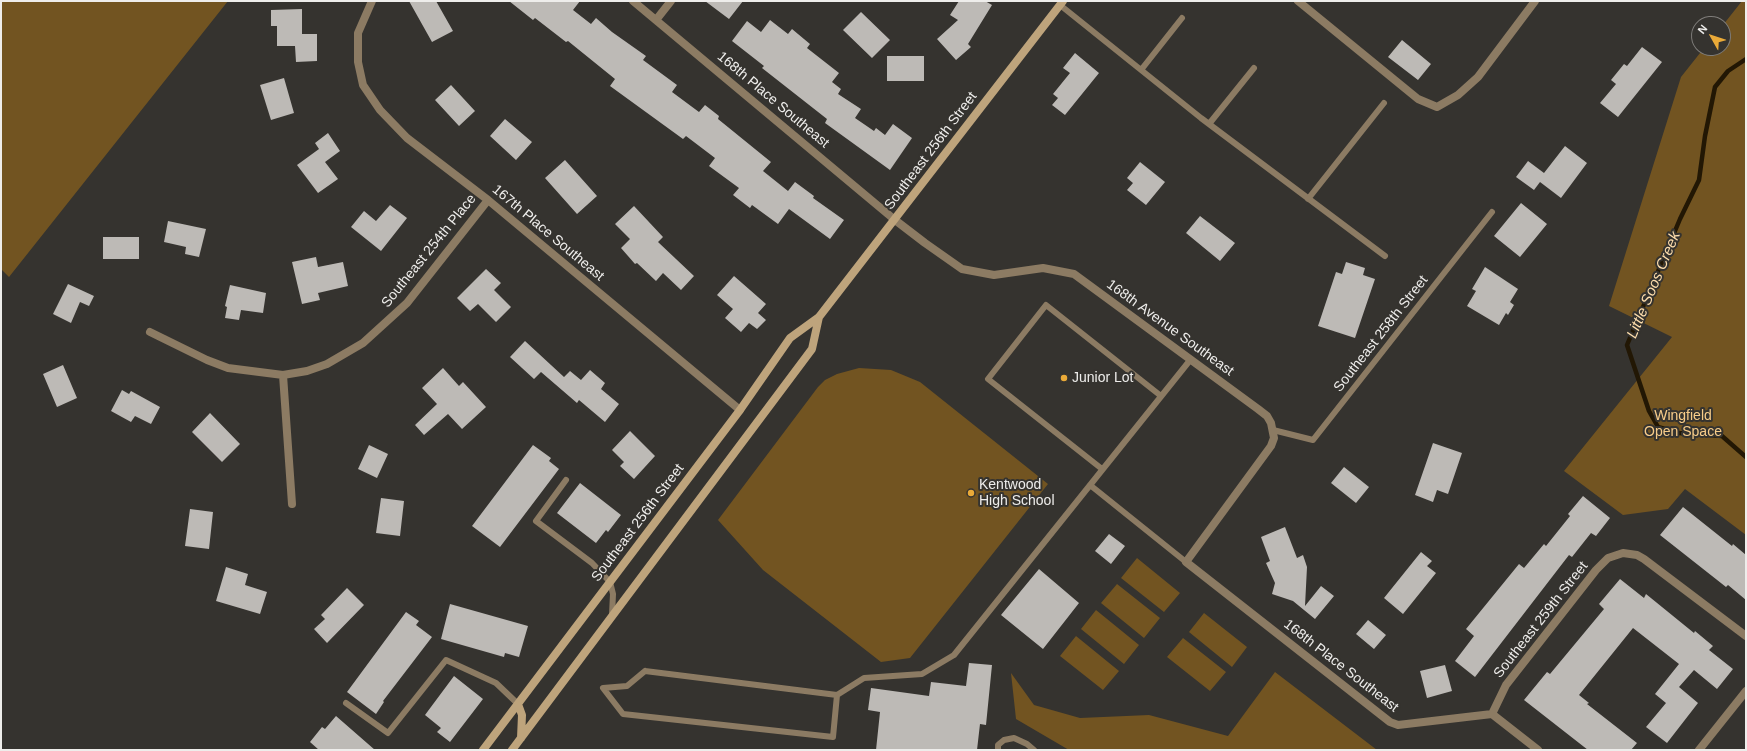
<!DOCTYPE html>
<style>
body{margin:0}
#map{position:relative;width:1747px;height:751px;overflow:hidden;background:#35332f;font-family:Arial,sans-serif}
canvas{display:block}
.frame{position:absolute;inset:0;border:2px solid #eeedeb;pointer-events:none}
.north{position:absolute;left:1691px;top:16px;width:40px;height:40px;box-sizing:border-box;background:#35332f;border:1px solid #7f7d7a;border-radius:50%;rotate:309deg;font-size:11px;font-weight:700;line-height:16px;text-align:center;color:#eeedeb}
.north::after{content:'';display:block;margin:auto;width:14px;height:18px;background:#eaaa38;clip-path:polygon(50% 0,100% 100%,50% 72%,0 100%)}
</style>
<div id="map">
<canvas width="1747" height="751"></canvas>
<div class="frame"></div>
<div class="north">N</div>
</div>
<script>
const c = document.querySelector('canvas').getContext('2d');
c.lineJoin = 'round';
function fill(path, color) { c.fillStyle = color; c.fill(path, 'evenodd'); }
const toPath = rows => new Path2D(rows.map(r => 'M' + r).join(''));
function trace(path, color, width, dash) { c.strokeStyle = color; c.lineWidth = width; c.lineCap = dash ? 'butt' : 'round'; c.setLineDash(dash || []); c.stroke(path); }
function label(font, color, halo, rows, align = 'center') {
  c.font = font + ' Arial,sans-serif'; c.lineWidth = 4; c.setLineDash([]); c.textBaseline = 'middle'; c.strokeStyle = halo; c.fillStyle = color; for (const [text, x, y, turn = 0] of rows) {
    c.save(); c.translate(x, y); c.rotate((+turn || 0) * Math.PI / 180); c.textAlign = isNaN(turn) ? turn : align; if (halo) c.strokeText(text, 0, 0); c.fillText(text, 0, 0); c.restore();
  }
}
const green = toPath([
 [1,1,228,1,9,277,1,269],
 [1742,1,1746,1,1746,535,1685,489,1668,509,1623,515,1564,471,1672,337,1609,306,1681,77,1704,48,1723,48,1723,25],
 [859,368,891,370,920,382,1048,484,910,658,881,662,763,570,718,520,818,387,825,380,837,374],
 [1137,558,1180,593,1164,612,1121,578],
 [1117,584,1160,618,1144,638,1101,603],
 [1096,610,1139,645,1124,664,1081,629],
 [1204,613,1247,647,1232,667,1189,632],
 [1076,636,1119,671,1103,690,1060,656],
 [1183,638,1226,672,1210,691,1167,657],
 [1275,672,1377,750,1069,750,1016,719,1011,673,1034,705,1080,718,1149,715,1228,736]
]);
const stream = toPath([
 [1746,59,1728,71,1715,87,1705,136,1699,180,1680,219,1627,345,1649,411,1658,427,1679,433,1722,436,1746,457]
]);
const building = toPath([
 [409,1,436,1,453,31,432,42],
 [509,1,580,1,573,10,591,24,596,18,612,32,646,56,643,60,677,85,672,92,699,112,705,105,719,116,718,119,771,162,763,171,788,191,795,182,814,196,813,198,844,220,830,239,789,209,778,224,752,205,750,208,733,195,739,188,709,166,715,158,686,136,683,139,610,86,615,79,568,41,566,42,535,18,533,20],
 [705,1,743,1,729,19],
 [959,1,985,1,992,5,968,44,971,47,956,60,937,39,958,20,950,15],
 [302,9,302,34,317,34,317,61,296,62,295,46,277,46,277,26,271,26,271,10],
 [861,12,890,40,872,58,843,30],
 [770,20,788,34,792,29,810,44,807,48,839,73,832,82,841,89,838,94,861,109,855,118,874,131,876,128,885,135,893,124,912,138,890,170,825,123,827,119,762,68,764,66,732,41,747,21,761,32],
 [1402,40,1431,64,1418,80,1388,57],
 [1642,47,1662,62,1618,117,1600,103,1616,84,1611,80,1624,64,1627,66],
 [1075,53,1099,73,1065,115,1052,105,1058,98,1053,94,1070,73,1063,68],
 [887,56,924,56,924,81,887,81],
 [284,78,294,113,271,120,260,85],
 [451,85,475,111,459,126,435,100],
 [505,119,532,142,516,160,490,136],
 [328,133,340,151,325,162,338,179,318,193,297,165,319,149,315,143],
 [1565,146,1587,163,1561,198,1540,182,1534,190,1516,177,1528,161,1544,173],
 [565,160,597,196,577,214,545,178],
 [1140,162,1165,182,1146,205,1127,190,1133,183,1127,178],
 [1521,203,1547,224,1520,257,1494,236],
 [390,205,407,218,381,251,351,227,364,211,376,221],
 [634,206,663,237,658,242,694,276,681,290,663,273,656,281,637,263,635,264,621,248,630,239,615,224],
 [1200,216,1235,243,1220,261,1186,233],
 [168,221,206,229,199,257,185,254,186,247,164,242],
 [103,237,139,237,139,259,103,259],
 [316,257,318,267,343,262,348,286,318,293,320,300,302,304,292,262],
 [1346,262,1365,268,1363,275,1375,279,1355,338,1318,326,1336,272,1342,274],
 [1485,267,1518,289,1510,302,1514,305,1508,315,1506,313,1499,325,1467,306,1476,291,1472,289],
 [486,269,501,283,494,290,511,307,496,322,478,304,470,311,457,298],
 [734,276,766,304,758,313,766,320,757,329,749,323,741,332,725,318,733,309,717,295],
 [68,284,94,296,89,306,80,302,71,323,53,314],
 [230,285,266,293,263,313,241,310,239,320,225,318,227,307,225,306],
 [525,341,564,377,570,371,581,380,590,370,605,383,601,389,619,404,605,422,579,400,577,403,541,372,534,379,510,357],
 [63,365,77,398,57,407,43,374],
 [443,368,459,386,463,382,486,407,462,429,448,414,424,435,415,425,437,404,422,388],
 [122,390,129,394,131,391,160,407,151,424,135,416,131,422,111,411],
 [210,413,240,444,222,462,192,432],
 [630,431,655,456,634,479,620,466,624,462,612,450],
 [1433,443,1462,453,1448,494,1437,490,1433,502,1415,495],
 [369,445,388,454,377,478,358,469],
 [533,445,551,458,549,461,559,469,500,547,472,526],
 [1344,467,1369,487,1356,503,1331,483],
 [580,483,621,515,608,532,606,530,596,543,557,513],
 [1583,496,1610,518,1596,536,1591,533,1572,557,1569,555,1475,677,1455,661,1474,636,1466,629,1519,564,1524,568,1544,544,1546,546,1570,516,1568,514],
 [381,498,404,501,400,536,376,533],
 [1683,507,1732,546,1733,544,1746,555,1746,600,1728,585,1726,587,1660,535],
 [190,509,213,512,209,549,185,546],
 [1285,527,1297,558,1303,555,1307,567,1305,606,1321,586,1334,596,1315,619,1293,601,1272,594,1275,583,1266,563,1270,561,1261,537],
 [1109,534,1125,546,1111,564,1095,551],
 [1421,552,1432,561,1427,566,1436,573,1403,614,1384,598],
 [226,567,248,574,245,585,267,592,260,614,216,601],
 [1039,569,1079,603,1043,649,1001,615],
 [1620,579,1644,598,1646,594,1694,633,1695,631,1713,646,1709,650,1733,669,1717,689,1694,670,1679,687,1698,703,1667,743,1646,727,1666,703,1655,694,1679,664,1633,628,1579,695,1589,703,1587,704,1637,743,1631,750,1588,750,1524,700,1547,672,1550,674,1604,609,1599,604],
 [347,588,364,605,327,643,314,629,325,619,321,615],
 [450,604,528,626,519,657,505,653,504,657,441,639],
 [406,612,419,621,416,625,432,637,383,701,384,702,376,714,347,692],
 [1368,620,1386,635,1374,649,1356,634],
 [969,663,992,665,986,725,980,724,977,750,876,750,880,712,868,710,871,688,929,696,931,682,966,686],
 [1445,665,1452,691,1427,698,1420,671],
 [454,676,483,699,450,742,437,732,441,728,425,715],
 [336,716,375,750,319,750,310,742,322,727,325,729]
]);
const lane = toPath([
 [1060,5,1201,118,1385,256],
 [1141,70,1182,18],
 [1209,124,1254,68],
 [1308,199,1384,103],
 [1273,430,1313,440,1492,212],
 [1102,469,988,379,1046,305,1161,396],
 [566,480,536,521,592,563,610,582,613,594,612,615],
 [1090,485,1186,562],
 [645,671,837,695,833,737,623,714,603,688,627,686,645,671],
 [837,695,864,678,922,674,954,655,1191,359],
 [346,703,388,733,446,660,496,683,518,704],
 [998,750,998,745,1004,740,1014,738,1027,744,1034,750]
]);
const street = toPath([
 [372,1,358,33,358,62,363,85,380,110,407,138,488,200,740,410],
 [633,1,895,220,925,243,962,269,994,275,1043,268,1074,274,1258,409,1267,416,1271,423,1274,438,1271,446,1186,562,1390,722,1398,725,1492,714,1538,750],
 [1298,1,1418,99,1437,107,1458,95,1478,77,1535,1],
 [656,20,671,1],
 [150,332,207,360,228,368,283,375,307,371,327,364,363,343,407,303,488,200],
 [283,375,292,504],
 [1492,714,1506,685,1596,570,1608,558,1623,553,1637,555,1644,559,1746,636],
 [1699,750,1746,691]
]);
const secondary = toPath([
 [518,704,522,715,521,738],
 [483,750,740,410,790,338,819,317,1063,1],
 [512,750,812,349,819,317]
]);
const markers = [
 [1064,378,4,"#eaaa38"],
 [971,493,4,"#eaaa38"]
];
const streetNames = [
 ["168th Place Southeast",773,100,40],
 ["Southeast 256th Street",931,151,-53],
 ["167th Place Southeast",548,233,40],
 ["Southeast 254th Place",429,251,-51],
 ["168th Avenue Southeast",1170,328,36],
 ["Southeast 258th Street",1381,334,-52],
 ["Southeast 256th Street",638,523,-53],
 ["Southeast 259th Street",1541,620,-52],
 ["168th Place Southeast",1341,666,38]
];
const poiNames = [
 ["Junior Lot",1072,378],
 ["Kentwood",979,485],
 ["High School",979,501]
];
const parkNames = [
 ["Wingfield",1683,416],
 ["Open Space",1683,432]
];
const waterNames = [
 ["Little Soos Creek",1654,285,-67]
];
fill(green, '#725421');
trace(stream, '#221704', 4.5);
fill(building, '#bdbab6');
trace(lane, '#8c7b63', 6);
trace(street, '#8c7b63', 8);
trace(secondary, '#bea47c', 8);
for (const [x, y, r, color] of markers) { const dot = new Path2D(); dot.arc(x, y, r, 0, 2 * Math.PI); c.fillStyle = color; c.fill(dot); trace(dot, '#35332f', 1.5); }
label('14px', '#eeedeb', '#35332f', streetNames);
label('14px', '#eeedeb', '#35332f', poiNames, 'left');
label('14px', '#f7cc89', '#35332f', parkNames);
label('italic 15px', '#fdddac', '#35332f', waterNames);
</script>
